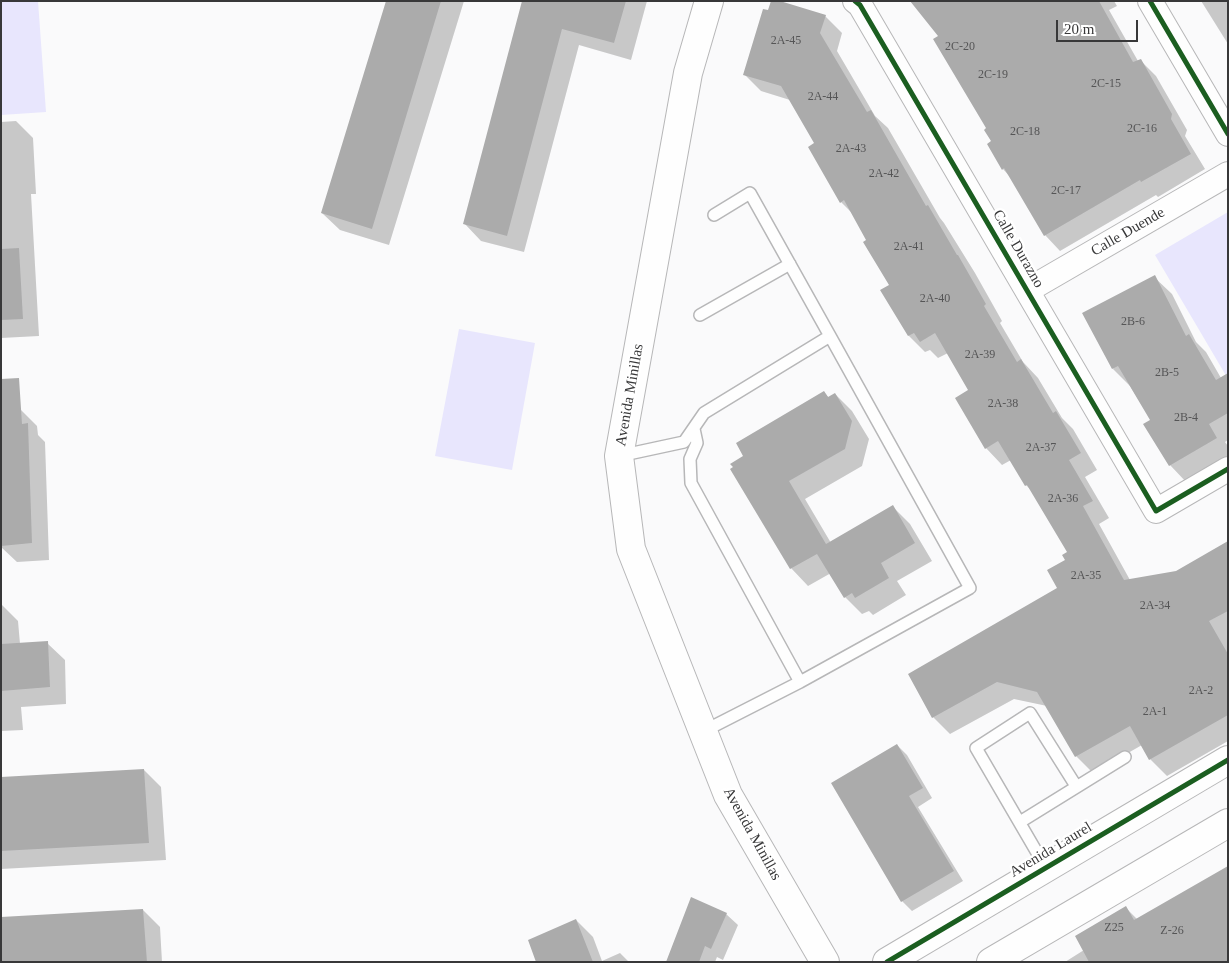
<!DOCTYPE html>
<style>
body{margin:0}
#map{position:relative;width:1229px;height:963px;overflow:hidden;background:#fafafb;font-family:"Times New Roman",serif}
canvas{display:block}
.frame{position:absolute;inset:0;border:2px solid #383839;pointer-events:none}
.scale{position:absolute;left:1056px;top:20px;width:82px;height:22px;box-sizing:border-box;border:2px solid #383839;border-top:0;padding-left:6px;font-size:15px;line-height:18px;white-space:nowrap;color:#383839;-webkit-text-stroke:4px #fff;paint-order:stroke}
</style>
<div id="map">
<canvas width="1229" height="963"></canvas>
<div class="frame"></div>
<div class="scale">20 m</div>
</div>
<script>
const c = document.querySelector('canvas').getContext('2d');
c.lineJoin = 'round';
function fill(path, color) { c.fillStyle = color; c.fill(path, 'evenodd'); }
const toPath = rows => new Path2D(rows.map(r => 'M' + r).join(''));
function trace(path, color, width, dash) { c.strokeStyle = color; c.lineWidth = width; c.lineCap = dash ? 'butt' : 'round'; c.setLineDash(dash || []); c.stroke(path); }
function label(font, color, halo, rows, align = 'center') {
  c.font = font + ' "Times New Roman",serif'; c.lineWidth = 5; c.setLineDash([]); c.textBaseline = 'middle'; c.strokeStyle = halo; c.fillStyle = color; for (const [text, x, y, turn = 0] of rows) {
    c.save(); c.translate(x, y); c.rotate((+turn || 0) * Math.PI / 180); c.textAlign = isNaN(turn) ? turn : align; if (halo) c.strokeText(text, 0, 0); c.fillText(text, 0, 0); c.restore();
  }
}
const green = toPath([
 [1,1,38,1,46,112,1,115],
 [1228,212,1228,379,1155,255],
 [459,329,535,343,512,470,435,456]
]);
const shadow = toPath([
 [387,1,464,1,389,245,340,230,322,213],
 [523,1,647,1,631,60,579,45,524,252,481,241,464,223],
 [912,1,1114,1,1117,6,1109,10,1138,61,1141,61,1156,76,1187,130,1185,136,1205,169,1158,197,1156,195,1060,251,1045,235,1011,178,1003,169,988,129,940,37],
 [1201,1,1228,1,1228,44,1203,4],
 [825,16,842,33,837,51,875,116,888,128,940,218,944,223,975,273,1002,321,1000,323,1023,362,1038,378,1062,418,1073,429,1097,470,1085,477,1109,518,1099,524,1130,580,1177,572,1228,543,1228,741,1167,776,1150,759,1142,745,1093,773,1076,756,1047,706,1014,699,950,734,933,717,1059,588,1069,553,1032,491,1026,485,1011,460,1002,465,986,448,970,390,948,353,938,358,930,350,925,352,909,336,890,286,868,241,852,213,841,202,816,143,790,100,761,91,744,74],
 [16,121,33,138,36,194,31,194,39,336,1,338,1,122],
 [1154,277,1172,294,1196,342,1206,352,1221,378,1228,384,1228,440,1225,442,1228,446,1228,458,1187,483,1170,465,1145,425,1152,421,1130,386,1113,369],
 [824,392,829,398,835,394,852,411,869,439,862,466,805,499,831,543,893,507,910,524,932,561,897,581,906,595,873,615,869,611,862,614,845,597,831,573,808,586,791,568,745,457],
 [1,409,20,409,37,426,38,435,45,442,49,560,17,562,1,547],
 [1,604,18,621,20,644,47,643,65,660,66,704,21,707,23,730,1,731],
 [897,745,907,755,932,798,918,807,963,881,912,911,902,901],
 [144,770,161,787,166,860,1,869,1,779],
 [1126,908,1137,919,1228,962,1065,962,1084,950],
 [143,910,160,927,162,962,1,962],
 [726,914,738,925,723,960,717,957,715,962,667,962],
 [576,920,593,937,602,961,620,953,629,962,537,962]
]);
const building = toPath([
 [386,1,441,1,372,229,321,213],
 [522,1,626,1,614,43,562,29,507,236,463,224],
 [771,1,780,1,826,15,820,33,867,112,871,110,926,206,928,205,957,255,958,255,986,304,984,306,1017,362,1021,359,1053,413,1056,411,1081,453,1069,460,1093,501,1083,506,1124,580,1176,571,1228,541,1228,611,1209,621,1228,654,1228,715,1149,760,1130,726,1075,757,1037,692,997,682,932,718,908,674,1057,588,1047,570,1065,560,1062,555,1067,552,1027,485,1025,486,998,441,985,449,955,398,968,390,935,333,920,342,914,333,908,336,880,290,889,285,863,242,866,240,844,200,840,203,808,147,814,143,781,86,743,75,763,9,768,10],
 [910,1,1099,1,1133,62,1141,59,1172,114,1171,119,1191,154,1141,182,1140,180,1044,236,1004,168,1002,170,987,144,991,141,984,130,986,128,933,39,938,36],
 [19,248,23,319,1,320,1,249],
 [1155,275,1186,336,1189,334,1216,380,1228,373,1228,413,1209,424,1217,438,1169,466,1143,424,1150,420,1118,366,1112,369,1082,313],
 [19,378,22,424,28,423,32,543,1,546,1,379],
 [824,391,828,397,835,393,852,421,845,449,789,481,826,544,893,505,915,543,881,563,889,578,855,598,852,593,844,598,817,554,790,569,730,469,733,467,730,464,743,456,736,443],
 [48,641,50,687,1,691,1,644],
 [897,744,923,788,909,796,954,871,901,902,831,783],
 [144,769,149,843,1,851,1,777],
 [1228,866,1228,962,1089,962,1075,936,1126,906,1134,920],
 [691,897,727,913,711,949,705,946,699,962,666,962],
 [143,909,147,962,1,962,1,917],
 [576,919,593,962,536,962,528,940]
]);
const lane = toPath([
 [714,215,750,193,830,336],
 [700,315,790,264],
 [694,429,697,443,690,459,691,483,800,682],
 [619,456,684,442,704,413,830,336,970,588,800,682,704,731],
 [1020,822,1125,757],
 [1046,868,976,748,1030,713,1076,786]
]);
const street = toPath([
 [855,1,860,5,1156,511,1228,469],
 [1150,1,1228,134],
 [1028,290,1228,174]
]);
const secondary = toPath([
 [709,1,688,73,619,456,631,549,728,795,825,962],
 [887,962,1228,760],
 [991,962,1228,823]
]);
const cycleway = toPath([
 [855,1,860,5,1156,511,1228,469],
 [1150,1,1228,134],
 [887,962,1228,760]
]);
const numberNames = [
 ["2A-45",786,41],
 ["2C-20",960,47],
 ["2C-19",993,75],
 ["2C-15",1106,84],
 ["2A-44",823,97],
 ["2C-16",1142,129],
 ["2C-18",1025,132],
 ["2A-43",851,149],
 ["2A-42",884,174],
 ["2C-17",1066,191],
 ["2A-41",909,247],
 ["2A-40",935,299],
 ["2B-6",1133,322],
 ["2A-39",980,355],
 ["2B-5",1167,373],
 ["2A-38",1003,404],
 ["2B-4",1186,418],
 ["2A-37",1041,448],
 ["2A-36",1063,499],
 ["2A-35",1086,576],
 ["2A-34",1155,606],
 ["2A-2",1201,691],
 ["2A-1",1155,712],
 ["Z25",1114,928],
 ["Z-26",1172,931]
];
const streetNames = [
 ["Calle Duende",1128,232,-30],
 ["Calle Durazno",1018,249,60],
 ["Avenida Minillas",630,395,-80],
 ["Avenida Minillas",752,834,61],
 ["Avenida Laurel",1051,850,-31]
];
fill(green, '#e8e6fd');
fill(shadow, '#0003');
fill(building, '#ababab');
trace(lane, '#b7b7b8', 14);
trace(street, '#b7b7b8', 26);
trace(secondary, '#b7b7b8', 30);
trace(lane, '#fefefe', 11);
trace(street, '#fefefe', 24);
trace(secondary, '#fefefe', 28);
trace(cycleway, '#1b5e20', 5);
label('12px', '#555556', null, numberNames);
label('15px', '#383839', '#fff', streetNames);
</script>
